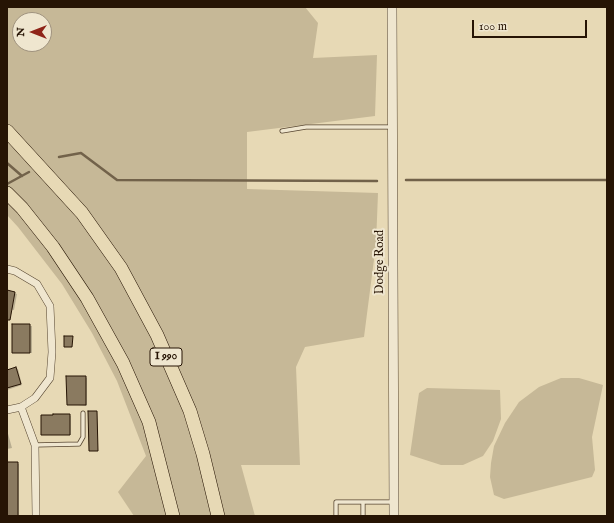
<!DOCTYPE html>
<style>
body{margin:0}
#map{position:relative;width:614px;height:523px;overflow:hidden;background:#e7d9b5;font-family:"IM FELL English",serif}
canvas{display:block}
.frame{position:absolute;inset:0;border:8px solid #261404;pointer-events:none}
.north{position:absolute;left:12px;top:12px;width:40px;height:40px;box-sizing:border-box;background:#efe6cf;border:1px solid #9f927e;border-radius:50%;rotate:270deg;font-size:11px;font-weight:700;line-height:16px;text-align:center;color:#261404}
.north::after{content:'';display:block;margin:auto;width:14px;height:18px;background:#8f2418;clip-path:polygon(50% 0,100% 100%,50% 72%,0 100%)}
.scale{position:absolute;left:472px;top:20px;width:115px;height:18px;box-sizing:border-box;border:2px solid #261404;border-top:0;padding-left:5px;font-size:12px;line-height:14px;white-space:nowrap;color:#261404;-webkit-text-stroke:3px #efe6cf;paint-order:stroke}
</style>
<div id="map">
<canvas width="614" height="523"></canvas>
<div class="frame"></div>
<div class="north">N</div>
<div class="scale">100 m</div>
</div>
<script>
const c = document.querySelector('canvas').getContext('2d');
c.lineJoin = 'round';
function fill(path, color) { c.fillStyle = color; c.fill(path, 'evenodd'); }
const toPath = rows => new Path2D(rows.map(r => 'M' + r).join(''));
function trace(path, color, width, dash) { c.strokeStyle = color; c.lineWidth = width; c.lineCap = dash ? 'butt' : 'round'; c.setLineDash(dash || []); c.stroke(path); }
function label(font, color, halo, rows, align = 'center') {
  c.font = font + ' "IM FELL English",serif'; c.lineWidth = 4; c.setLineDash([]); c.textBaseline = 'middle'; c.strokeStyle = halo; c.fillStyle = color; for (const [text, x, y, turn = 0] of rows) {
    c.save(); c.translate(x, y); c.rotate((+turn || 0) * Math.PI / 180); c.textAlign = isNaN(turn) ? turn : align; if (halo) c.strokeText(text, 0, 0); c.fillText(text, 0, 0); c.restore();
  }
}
const green = toPath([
 [7,7,305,7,318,23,313,58,377,55,375,116,247,132,247,189,378,193,376,244,364,337,305,347,296,367,300,465,241,465,255,516,134,516,118,492,146,456,117,381,92,333,62,284,18,227,7,215],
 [20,20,44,20,44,44,20,44],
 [561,378,579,378,603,385,592,437,595,470,592,477,504,499,494,495,490,477,491,463,494,446,505,423,519,402,539,387],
 [427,388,500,390,501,419,493,441,483,456,463,465,441,465,410,455,419,393]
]);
const shadow = toPath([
 [7,291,17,294,14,310,7,309],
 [13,325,32,326,32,353,13,352],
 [16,368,18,369,22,385,7,390,7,371],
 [85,377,87,378,87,406,68,404],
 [97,412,98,450,90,450],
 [69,415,71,416,71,435,42,434],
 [7,430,12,448,7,449],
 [7,463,19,464,19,516,7,516]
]);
const stream = toPath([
 [59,157,81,153,117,180,377,181],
 [7,163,22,176],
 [406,180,607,180],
 [7,184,29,172]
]);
const building = toPath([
 [7,290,15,292,10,320,7,320,7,290],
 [12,324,30,324,30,353,12,353,12,324],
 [64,336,73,336,72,347,64,347,64,336],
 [16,367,21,384,7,388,7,370,16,367],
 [66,376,86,376,86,405,67,405,66,376],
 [88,411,97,411,98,451,89,451,88,411],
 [53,414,70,414,70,435,41,435,41,415,53,415,53,414],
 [7,462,18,462,18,516,7,516,7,462]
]);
const service = toPath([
 [282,131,306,127,392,127],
 [35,445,79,444,83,437,83,413],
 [336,516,336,502,393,502],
 [363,516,363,502]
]);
const minor = toPath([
 [7,269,15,271,37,284,50,306,52,352,50,378,35,398,21,407,7,410],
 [21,407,35,445,36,516]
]);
const tertiary = toPath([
 [392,7,394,516]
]);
const motorway = toPath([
 [7,131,82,213,121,268,157,335,190,411,203,454,218,516],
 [7,193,22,208,53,247,87,298,123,363,149,422,173,516]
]);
const shields = [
 [166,357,32]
];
const shieldNames = [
 ["I 990",166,357]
];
const streetNames = [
 ["Dodge Road",381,262,-90]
];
fill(green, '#c6b897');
fill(shadow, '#0003');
trace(stream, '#72624a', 2.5);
fill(building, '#8a7a60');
trace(building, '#261404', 1);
trace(service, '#564530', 5);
trace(minor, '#564530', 8);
trace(tertiary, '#564530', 10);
trace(motorway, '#261404', 14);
trace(service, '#efe6cf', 3.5);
trace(minor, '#efe6cf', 7);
trace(tertiary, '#efe6cf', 9);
trace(motorway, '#e7d9b5', 13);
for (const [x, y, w] of shields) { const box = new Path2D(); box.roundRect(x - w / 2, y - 9, w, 18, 3); c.fillStyle = '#efe6cf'; c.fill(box); trace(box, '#261404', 1); }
label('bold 11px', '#261404', null, shieldNames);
label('12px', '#261404', '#efe6cf', streetNames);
</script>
